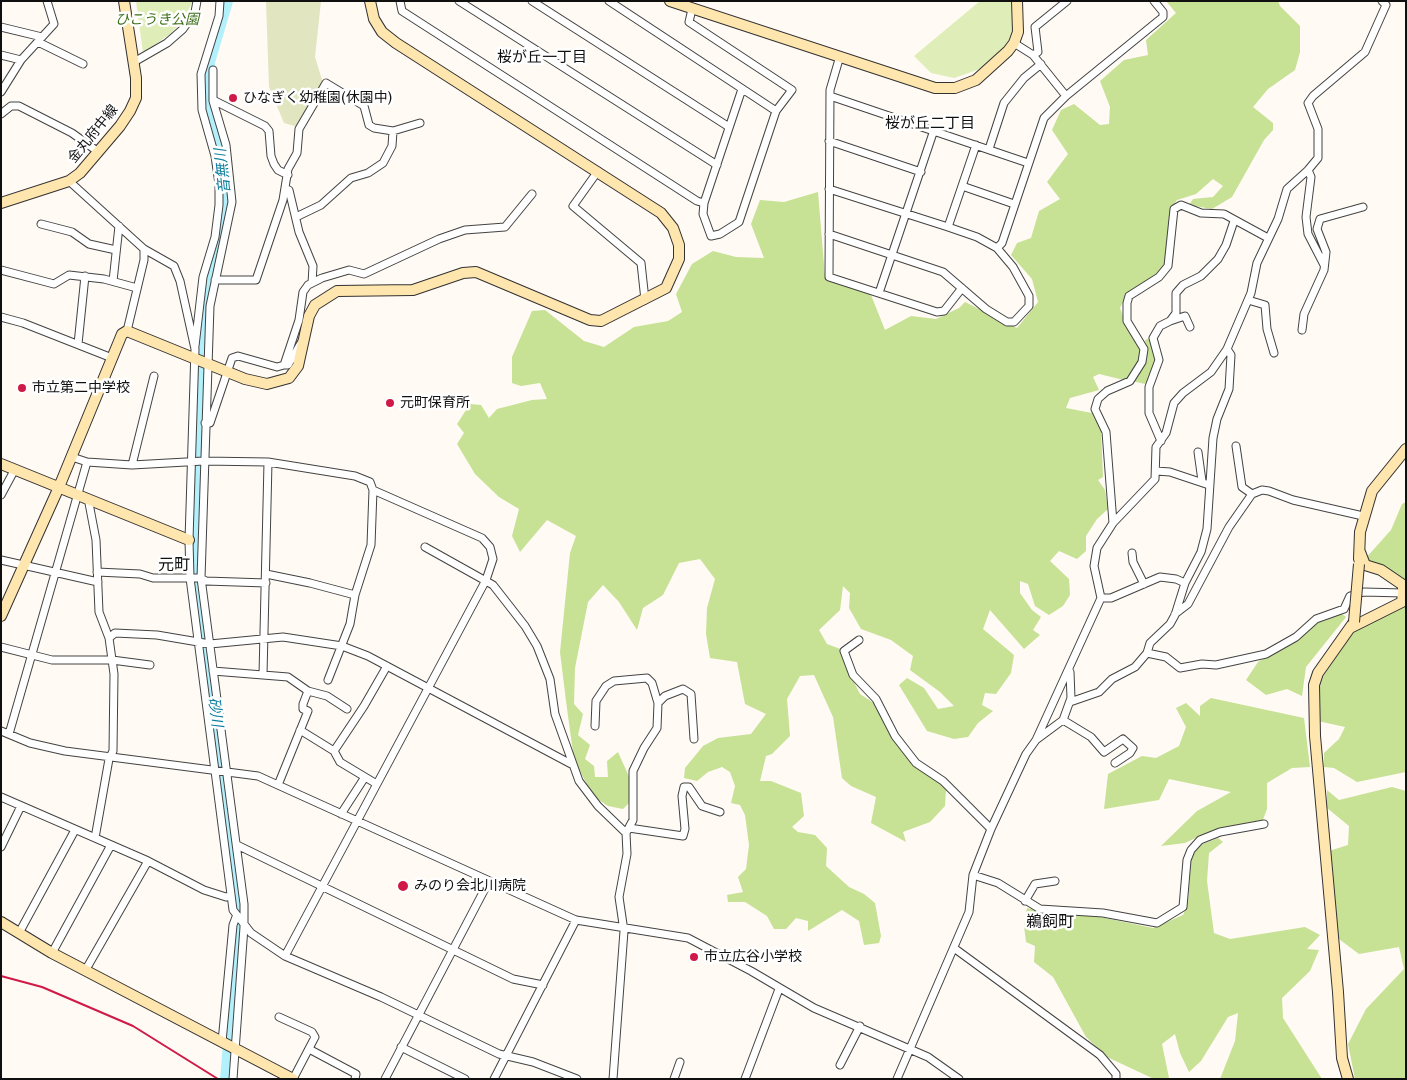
<!DOCTYPE html>
<meta charset="utf-8">
<style>
body{margin:0}
#map{position:relative;width:1407px;height:1080px;overflow:hidden;background:#fffaf3;font-family:Literata,serif}
canvas{display:block}
.frame{position:absolute;inset:0;border:2px solid #101010;pointer-events:none}
</style>
<div id="map">
<canvas width="1407" height="1080"></canvas>
<div class="frame"></div>
</div>
<script>
const c = document.querySelector('canvas').getContext('2d');
c.lineJoin = 'round';
function fill(path, color) { c.fillStyle = color; c.fill(path, 'evenodd'); }
const toPath = rows => new Path2D(rows.map(r => 'M' + r).join(''));
function trace(path, color, width, dash) { c.strokeStyle = color; c.lineWidth = width; c.lineCap = dash ? 'butt' : 'round'; c.setLineDash(dash || []); c.stroke(path); }
function label(font, color, halo, rows, align = 'center') {
  c.font = font + ' Literata,"Noto Sans JP",serif'; c.lineWidth = 5; c.setLineDash([]); c.textBaseline = 'middle'; c.strokeStyle = halo; c.fillStyle = color; for (const [text, x, y, turn = 0] of rows) {
    c.save(); c.translate(x, y); c.rotate((+turn || 0) * Math.PI / 180); c.textAlign = isNaN(turn) ? turn : align; if (halo) c.strokeText(text, 0, 0); c.fillText(text, 0, 0); c.restore();
  }
}
const green = toPath([
 [136,1,193,1,184,19,170,34,143,53],
 [980,1,1012,1,1015,30,1012,39,997,56,980,69,954,78,931,73,914,56]
]);
const forest = toPath([
 [1166,1,1278,1,1280,6,1300,26,1300,52,1295,70,1268,89,1253,107,1273,123,1273,130,1264,140,1232,197,1212,209,1189,205,1193,199,1213,197,1223,186,1213,179,1196,194,1177,200,1170,210,1168,259,1164,268,1127,294,1120,308,1125,322,1143,353,1138,368,1128,381,1099,374,1093,377,1099,390,1070,398,1066,408,1092,413,1101,431,1103,477,1098,480,1105,490,1108,509,1097,519,1086,536,1086,551,1077,559,1059,551,1050,561,1069,579,1070,595,1063,606,1049,615,1035,606,1028,584,1020,581,1020,593,1032,610,1041,617,1033,630,1040,635,1024,649,990,610,983,629,1014,655,1011,673,996,694,985,693,982,705,993,711,978,723,968,737,954,739,927,731,899,685,907,678,924,688,938,709,954,706,940,692,910,670,913,656,891,640,861,629,849,608,850,593,843,586,840,610,819,630,827,644,843,650,850,674,860,694,877,705,892,736,946,790,945,806,930,822,903,832,906,842,871,823,876,797,851,786,842,778,833,717,814,675,800,676,787,699,790,736,772,754,766,756,760,781,771,781,801,793,804,816,792,827,798,832,815,835,827,848,826,866,849,887,864,894,875,903,881,936,879,943,864,945,859,921,842,910,808,931,808,921,796,918,786,929,774,929,767,916,745,902,728,902,727,895,743,892,738,877,746,869,749,845,745,815,740,805,731,803,735,786,730,772,722,767,708,772,697,781,684,778,685,768,703,746,718,738,751,734,766,714,745,704,737,662,710,658,706,634,707,608,715,579,700,559,679,563,663,595,643,608,637,630,619,602,603,585,588,602,575,668,574,704,583,714,578,735,590,745,585,759,594,766,595,777,608,777,607,761,618,752,630,779,630,802,623,809,608,806,593,796,574,760,566,701,560,652,570,553,576,536,547,520,520,552,512,536,519,509,499,497,475,474,457,444,464,433,457,424,470,404,481,405,489,418,497,409,532,400,547,399,540,383,521,386,512,383,512,357,532,311,545,310,584,341,604,347,634,327,668,321,682,312,676,294,692,264,713,251,736,257,764,258,751,224,760,200,784,202,818,192,825,277,871,295,885,330,911,316,936,319,959,308,965,302,1017,328,1038,302,1032,279,1011,255,1017,243,1031,238,1039,211,1060,199,1047,182,1068,154,1052,130,1061,110,1074,104,1100,125,1109,124,1110,107,1100,81,1124,60,1148,55,1146,40,1176,13],
 [1150,338,1157,360,1151,375,1145,384,1132,381,1146,348,1145,340],
 [1406,502,1406,583,1365,559,1391,530,1402,504],
 [1406,588,1406,772,1357,782,1334,768,1324,767,1324,753,1339,739,1345,727,1318,721,1317,695,1324,675,1358,626,1405,603],
 [1341,613,1346,617,1306,667,1302,696,1287,689,1266,695,1246,680,1258,662,1303,635,1317,623],
 [1211,698,1304,718,1310,767,1292,768,1267,783,1267,809,1262,822,1206,833,1185,843,1161,846,1197,811,1231,792,1169,779,1159,800,1104,809,1108,774,1142,756,1156,758,1179,746,1186,727,1176,708,1186,703,1200,716,1200,706],
 [1392,787,1406,791,1406,1079,1355,1079,1348,1044,1366,1009,1404,969,1399,947,1359,954,1339,939,1329,851,1348,845,1349,826,1327,808,1327,790,1339,800],
 [1218,838,1223,842,1209,853,1207,881,1214,933,1230,939,1305,927,1320,935,1307,949,1319,950,1310,971,1282,998,1283,1018,1322,1079,1220,1079,1235,1041,1238,1013,1228,1017,1201,1061,1189,1072,1180,1053,1175,1034,1162,1044,1169,1078,1154,1079,1107,1057,1086,1037,1053,977,1034,962,1035,946,1026,942,1024,926,1027,908,1048,913,1095,916,1153,928,1183,915,1188,903,1191,859,1198,846]
]);
const cemetery = toPath([
 [266,1,321,1,315,57,323,83,298,127,284,123,269,87]
]);
const river = toPath([
 [226,1079,239,931,240,902,197,570,202,344,206,305,226,204,226,175,221,142,211,118,207,96,209,62,227,1]
]);
const street = toPath([
 [400,1,402,11,697,201,704,203],
 [459,1,717,165],
 [532,1,729,127],
 [609,1,776,111],
 [692,9,689,22,792,90,776,111,739,222,720,234,711,236,703,214,704,203,742,89],
 [1,27,42,37],
 [38,42,83,64],
 [1014,43,1033,55,1066,96],
 [1,55,21,60],
 [1033,55,1038,52,1035,27,1067,1],
 [840,56,830,90,829,277,937,312,944,311,962,288],
 [134,62,167,43,183,29,195,12,197,1],
 [213,70,213,101,226,145,232,202,210,306,201,578,244,904,244,927,233,1079],
 [1,92,21,60,54,24,47,1],
 [830,96,1028,163],
 [213,101,215,101,265,126,269,131,271,156,274,164,278,170,288,175],
 [1,114,11,106,19,106,72,133,97,151],
 [829,141,921,172],
 [989,149,1004,103,1024,78,1041,64],
 [1308,170,1311,177,1306,217,1308,234,1324,265],
 [598,171,573,206,641,263,645,300],
 [69,181,144,249,144,260,127,331],
 [962,186,1014,204],
 [285,189,289,190,299,232,313,266,312,283],
 [296,217,321,205,351,178,368,173,383,163,392,146,393,131],
 [41,224,72,232,89,244,116,250],
 [948,227,976,145],
 [829,234,943,272,986,309,1007,322,1014,322,1029,306,1029,296,1013,267,997,248,977,237,948,227,829,189],
 [997,248,1002,243,1044,118,1066,96,1163,17,1163,12,1154,1],
 [144,249,174,266,180,281,195,349,189,540,190,578,233,910,251,933,285,956,381,997,499,1054,533,1062,577,1079],
 [1,270,54,284,69,275,104,279,137,288],
 [215,280,256,280,283,200,288,169,297,153,299,129,326,83,364,106,369,125,374,128,393,131,420,123],
 [113,281,119,226],
 [879,293,934,130],
 [1248,300,1265,305,1267,329,1274,353],
 [1,317,23,323,112,358],
 [1170,321,1185,316,1190,327],
 [1302,330,1304,314,1324,270,1326,252,1317,229,1320,219,1363,207],
 [78,344,85,276],
 [195,346,203,277,215,237,219,205,219,184,215,156,202,110,201,74,219,16,220,1],
 [285,365,288,365,301,343],
 [205,423,210,423,232,358,238,356,277,367,284,365,299,320,303,292,308,285,322,278,349,270,364,274,439,239,465,230,505,227,532,194],
 [1161,441,1149,413,1149,387,1159,360,1153,338,1160,326,1170,321,1176,313,1176,293,1183,285,1201,276,1218,259,1226,245,1234,221],
 [1236,446,1242,487,1252,494],
 [1198,452,1202,481],
 [72,457,87,462,132,465,204,461,268,462,355,476,370,482,373,490,371,545,355,595,350,624,328,680],
 [132,465,154,376],
 [1156,471,1170,472,1209,485],
 [1,495,15,469],
 [88,498,96,540,99,612,109,638],
 [1113,523,1106,432,1095,409,1098,399,1107,391,1130,381,1142,362,1144,349,1127,321,1127,303,1129,296,1159,277,1168,266,1174,209,1181,205,1201,213,1224,214,1268,238],
 [425,547,493,585,525,626,537,646,550,679,555,714,579,781,598,806,626,833],
 [1132,553,1133,562,1144,584],
 [1,560,98,582],
 [97,572,140,574,153,578,201,578,206,581,266,583],
 [266,574,310,583,355,595],
 [1101,598,1111,598,1160,577,1176,579,1185,583],
 [1175,614,1188,604,1229,527,1252,494,1262,490,1269,491,1293,500,1363,516],
 [859,640,844,651,853,675,876,699,895,736,916,763,943,781,991,829],
 [1,647,52,660,112,660,150,665],
 [1147,653,1166,657,1180,668,1202,664,1216,665,1266,654,1296,637,1316,619,1344,609,1350,596,1364,592,1403,593],
 [213,671,288,677,308,691,303,704,303,709,308,711,278,785],
 [263,675,268,462],
 [308,691,327,696,347,709],
 [1070,702,1099,692,1112,679,1135,667,1147,653,1150,643,1170,624,1175,615,1185,583,1201,552,1207,529,1213,438,1217,419,1229,389,1231,355,1227,349],
 [658,703,665,696,683,689,691,694,694,739],
 [1063,720,1091,737,1104,752,1123,739,1133,748,1130,753,1115,763],
 [595,726,596,701,606,686,614,681,647,678,652,683,658,703,657,728,644,748,633,771,633,820,626,833,627,854,619,897,624,931,613,1079],
 [300,730,334,751,340,762,375,783],
 [1,731,30,743,65,751,258,776,567,916,576,920,688,938,751,971,814,1008,928,1057,959,1079],
 [9,734,87,462],
 [1036,740,1063,720,1071,698,1070,672],
 [334,751,364,706,387,666],
 [1,797,148,861,204,890,226,897,231,896],
 [341,814,365,777],
 [629,828,683,836,685,829,682,796,684,787,689,787,702,806,720,812],
 [95,838,109,759,113,751,114,674,109,638,115,633,157,635,210,644,283,637,342,646,368,656,573,765],
 [237,845,513,979,543,985],
 [1,847,21,806],
 [973,875,998,883,1040,909,1103,913,1157,923,1183,907,1187,860,1191,850,1200,840,1220,832,1264,824],
 [1025,901,1035,884,1055,881],
 [19,933,75,830],
 [954,948,1100,1055,1116,1074,1116,1079],
 [52,953,111,845],
 [285,956,486,580,493,559,490,547,482,538,373,490],
 [85,971,148,861],
 [279,1017,312,1032,315,1037,293,1079],
 [222,1042,233,925,236,917],
 [401,1047,465,1079],
 [309,1049,356,1074,355,1079],
 [840,1065,860,1026],
 [385,1079,489,881],
 [494,1079,576,920],
 [674,1079,680,1062],
 [745,1079,779,989],
 [897,1079,969,912,973,875,991,829,1026,754,1036,740,1101,598,1094,566,1097,548,1113,523,1155,479,1156,447,1166,433,1174,403,1183,393,1211,372,1227,349,1251,293,1257,263,1278,219,1287,189,1308,170,1318,158,1318,129,1308,103,1313,96,1365,52,1386,5,1382,1]
]);
const secondary = toPath([
 [670,1,935,88,955,88,976,80,1008,51,1014,43,1018,32,1017,1],
 [1,203,69,181,80,173,120,126,130,111,136,98,136,78,124,1],
 [1,464,189,540],
 [1359,559,1360,532,1372,491,1406,449],
 [1,616,59,487,122,334,127,331,245,379,267,384,289,378,298,366,309,316,315,305,337,291,413,290,463,273,476,272,590,320,601,321,666,288,679,259,679,245,673,228,661,213,396,43,382,32,374,19,370,1],
 [1352,627,1402,602,1403,593,1403,585,1381,570,1365,565,1360,552],
 [1,922,52,953,293,1079],
 [1348,1079,1342,1058,1338,992,1315,736,1314,685,1318,673,1354,622]
]);
const rail = toPath([
 [1,976,42,987,133,1026,218,1079]
]);
const secondaryBridge = toPath([
 [1354,622,1359,564]
]);
const markers = [
 [233,98,5,"#cf1948"],
 [22,388,5,"#cf1948"],
 [390,403,5,"#cf1948"],
 [403,886,6,"#cf1948"],
 [694,957,5,"#cf1948"]
];
const parkNames = [
 ["ひこうき公園",157,20]
];
const poiNames = [
 ["ひなぎく幼稚園(休園中)",243,98],
 ["市立第二中学校",32,388],
 ["元町保育所",400,403],
 ["みのり会北川病院",414,886],
 ["市立広谷小学校",704,957]
];
const streetNames = [
 ["金丸府中線",93,134,-51]
];
const neighbourhoodNames = [
 ["桜が丘一丁目",542,58],
 ["桜が丘二丁目",930,124]
];
const waterNames = [
 ["音無川",223,171,-96],
 ["砂川",215,712,83]
];
const quarterNames = [
 ["元町",174,565],
 ["鵜飼町",1050,922]
];
fill(green, '#dfeeb8');
fill(forest, '#c7e195');
fill(cemetery, '#e1e5c0');
trace(river, '#b2f0fc', 12);
trace(street, '#434343', 9);
trace(secondary, '#323232', 12);
trace(street, '#fff', 7);
trace(secondary, '#ffe5ae', 10);
trace(rail, '#cf1948', 2);
trace(secondaryBridge, '#323232', 12, []);
trace(secondaryBridge, '#ffe5ae', 10);
for (const [x, y, r, color] of markers) { const dot = new Path2D(); dot.arc(x, y, r, 0, 2 * Math.PI); c.fillStyle = color; c.fill(dot); trace(dot, '#fff', 2); }
label('italic 14px', '#3d6f19', '#fff', parkNames);
label('14px', '#101010', '#fff', poiNames, 'left');
label('14px', '#101010', '#fff', streetNames);
label('15px', '#101010', '#fff', neighbourhoodNames);
label('italic 15px', '#0c7e9f', '#fff', waterNames);
label('16px', '#101010', '#fff', quarterNames);
</script>
